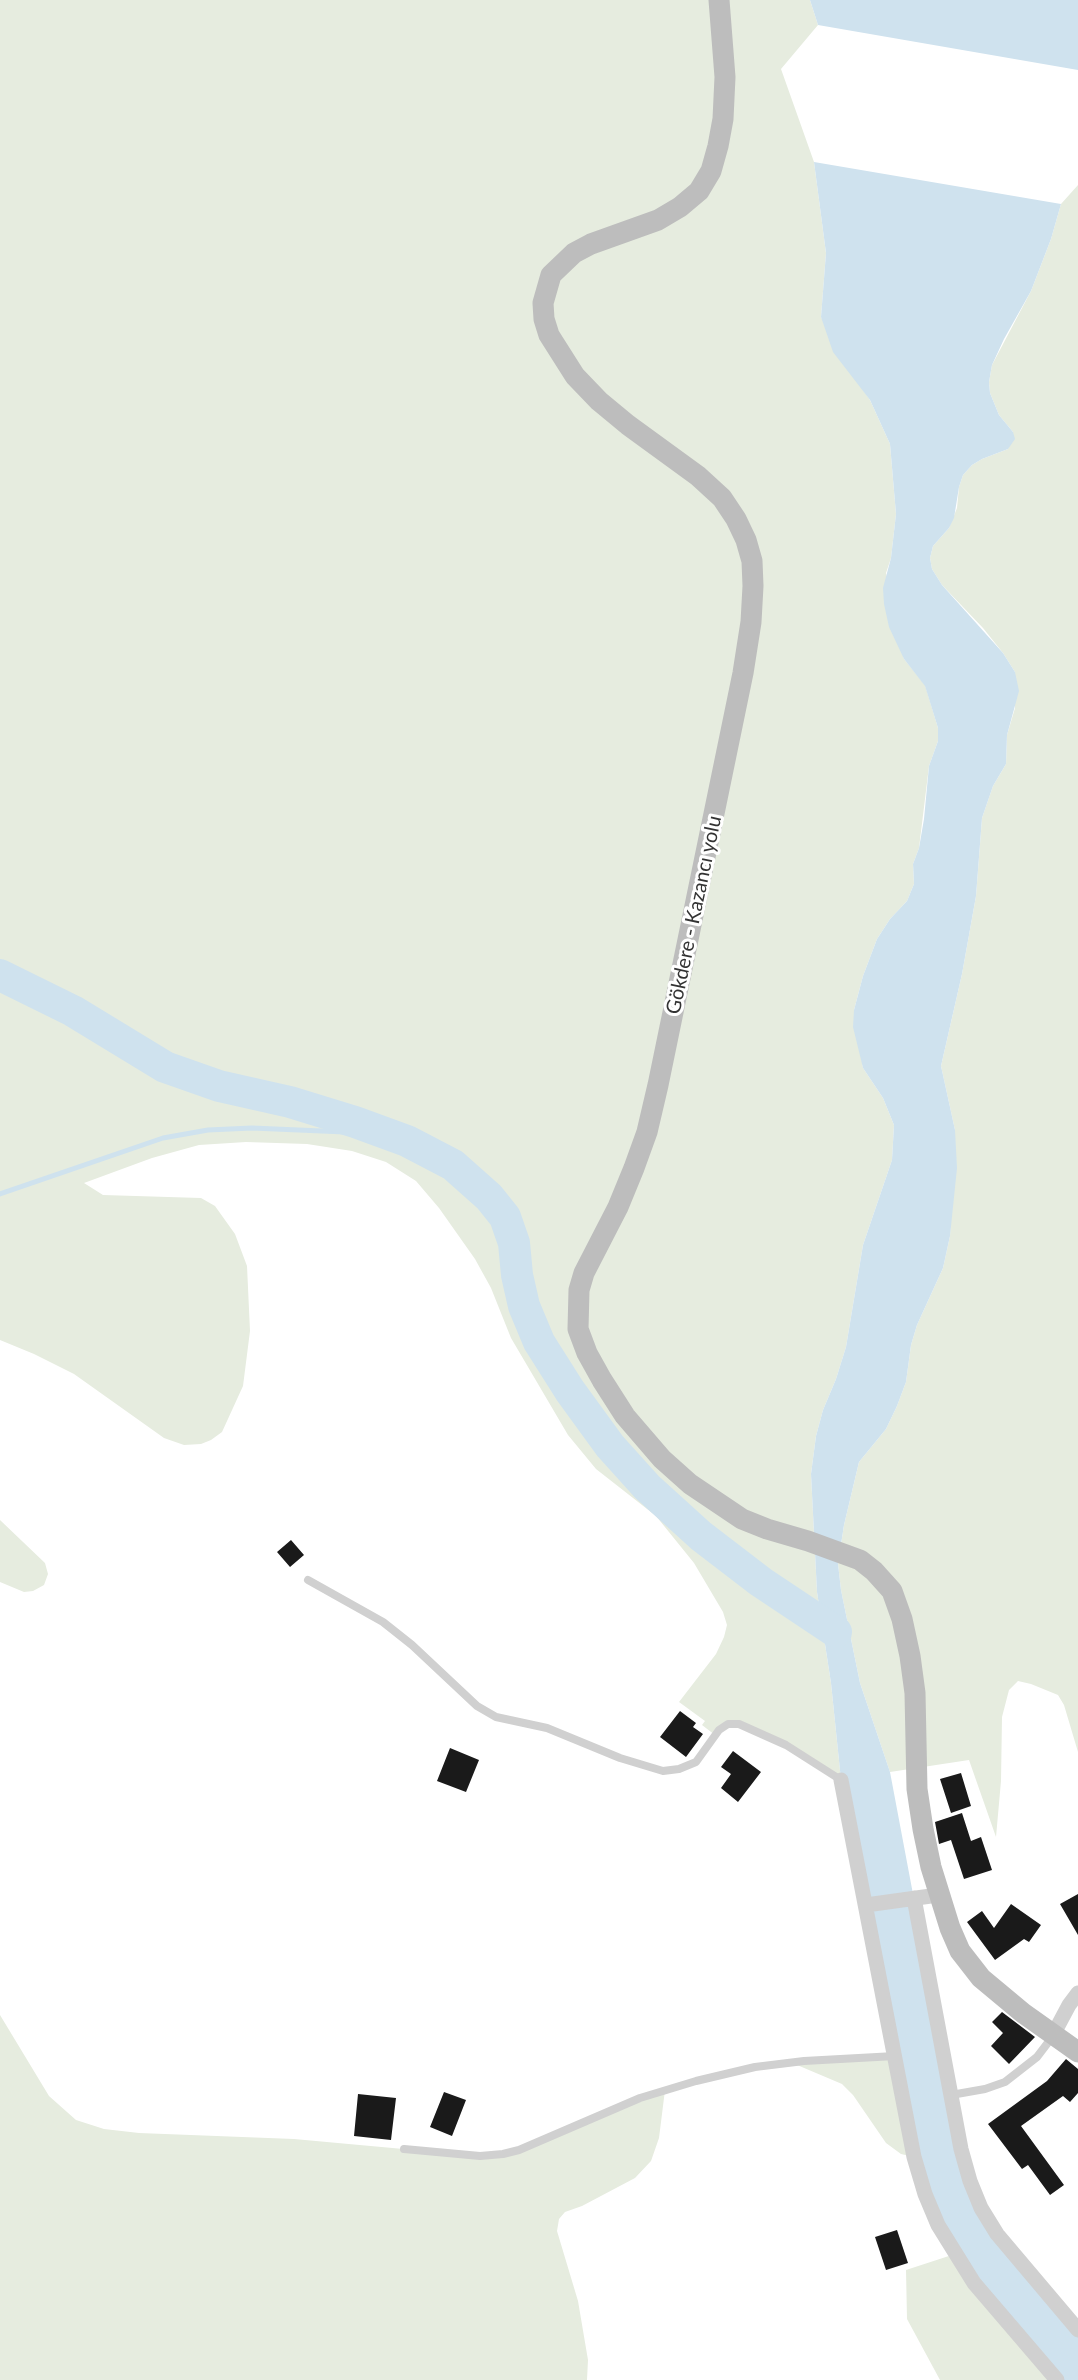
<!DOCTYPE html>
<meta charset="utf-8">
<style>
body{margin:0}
canvas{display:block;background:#fff}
</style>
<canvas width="1078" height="2380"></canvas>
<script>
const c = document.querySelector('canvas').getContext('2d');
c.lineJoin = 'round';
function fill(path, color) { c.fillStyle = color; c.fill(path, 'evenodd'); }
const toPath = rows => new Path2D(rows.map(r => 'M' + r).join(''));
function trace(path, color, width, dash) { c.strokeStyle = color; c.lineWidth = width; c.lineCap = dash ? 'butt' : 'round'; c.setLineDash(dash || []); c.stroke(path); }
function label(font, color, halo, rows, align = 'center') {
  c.font = font + ' Lato,sans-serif'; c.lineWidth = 6; c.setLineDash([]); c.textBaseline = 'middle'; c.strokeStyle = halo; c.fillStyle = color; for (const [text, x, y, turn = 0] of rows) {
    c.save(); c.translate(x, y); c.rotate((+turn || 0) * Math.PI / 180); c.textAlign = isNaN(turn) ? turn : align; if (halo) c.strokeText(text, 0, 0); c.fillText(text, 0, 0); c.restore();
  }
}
const green = toPath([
 [0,0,810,0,818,25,781,69,814,162,826,253,821,317,856,379,870,400,890,444,896,514,891,558,886,573,904,659,925,685,938,728,938,741,929,766,919,848,913,864,914,884,907,901,890,919,877,939,863,976,854,1010,863,1068,883,1098,894,1125,892,1160,863,1245,846,1347,836,1379,823,1410,816,1436,811,1474,817,1592,831,1683,841,1780,786,1745,734,1723,715,1735,702,1725,705,1721,679,1702,716,1654,724,1637,727,1625,723,1612,694,1563,656,1516,596,1469,568,1435,511,1338,491,1288,475,1259,439,1208,416,1181,386,1162,352,1151,307,1144,246,1142,199,1145,152,1158,84,1183,103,1195,201,1198,215,1206,235,1234,247,1266,250,1331,243,1386,222,1432,211,1440,201,1444,184,1445,164,1438,74,1374,34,1354,0,1340],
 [1078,185,1078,1752,1064,1705,1058,1695,1031,1684,1018,1681,1009,1690,1002,1717,1001,1781,996,1837,969,1760,890,1772,860,1683,841,1590,838,1564,844,1525,859,1462,886,1429,897,1406,906,1382,911,1345,917,1325,943,1268,950,1236,955,1130,941,1066,962,974,976,896,982,818,993,786,1006,764,1007,735,1015,708,1015,672,1003,653,983,628,942,585,932,569,930,558,933,546,949,528,957,508,959,487,963,475,972,465,982,459,1008,449,1013,432,999,415,990,393,989,382,992,365,1031,291,1051,239,1061,204],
 [0,1520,45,1563,48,1574,44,1585,33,1591,24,1592,0,1582],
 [0,2015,49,2096,76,2120,104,2129,139,2133,294,2139,480,2156,503,2154,665,2090,659,2138,651,2161,635,2178,582,2206,565,2212,559,2219,557,2231,578,2301,588,2360,587,2380,0,2380],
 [895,2056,914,2157,901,2154,886,2143,853,2095,842,2084,790,2062],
 [955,2254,1057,2380,940,2380,907,2319,906,2270]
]);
const water = toPath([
 [810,0,1078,0,1078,70,818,25],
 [814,162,1061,204,1051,239,1031,291,1004,339,992,365,989,382,990,393,999,415,1013,432,1015,439,1008,449,982,459,972,465,963,475,959,487,954,518,949,528,933,546,930,558,932,569,942,585,1003,653,1015,672,1019,691,1007,735,1006,764,993,786,982,818,976,896,962,974,941,1066,955,1130,957,1168,950,1236,943,1268,917,1325,911,1345,906,1382,897,1406,886,1429,859,1462,844,1525,838,1564,841,1590,860,1683,890,1772,961,2149,981,2208,1078,2330,1078,2380,1057,2380,1007,2322,925,2193,841,1780,831,1683,817,1592,811,1474,816,1436,823,1410,836,1379,846,1347,863,1245,892,1160,894,1125,883,1098,863,1068,853,1027,854,1010,863,976,877,939,890,919,907,901,914,884,913,864,919,848,924,819,929,766,938,741,938,728,925,686,904,659,889,627,884,604,883,588,891,558,896,514,890,444,870,400,833,352,821,317,826,253]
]);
const stream = toPath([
 [0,1194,163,1138,208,1130,252,1128,345,1132,407,1141]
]);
const river = toPath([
 [0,975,73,1011,165,1067,219,1086,290,1102,355,1122,407,1141,453,1165,489,1197,505,1217,514,1243,517,1275,524,1306,539,1342,570,1391,610,1446,647,1487,701,1536,761,1582,836,1632]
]);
const building = toPath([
 [291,1540,304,1555,290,1567,277,1552],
 [680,1711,696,1723,693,1727,703,1734,686,1757,660,1737],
 [450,1748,479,1760,466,1792,437,1781],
 [733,1751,761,1772,738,1802,721,1788,731,1774,721,1767],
 [961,1773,971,1806,951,1813,940,1779],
 [962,1813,971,1841,981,1837,992,1870,964,1879,951,1840,939,1844,935,1822],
 [1078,1894,1078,1935,1060,1904],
 [1011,1904,1041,1925,1029,1942,1024,1939,995,1960,967,1922,982,1911,994,1928],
 [1002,2012,1035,2037,1009,2064,991,2046,1003,2033,992,2022],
 [1066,2059,1078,2069,1078,2093,1070,2102,1063,2096,1021,2126,1064,2185,1050,2195,1028,2165,1022,2169,988,2124,1047,2081],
 [444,2092,466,2100,452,2136,430,2127],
 [358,2094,396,2098,391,2140,354,2136],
 [897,2230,908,2263,886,2270,875,2237]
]);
const lane = toPath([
 [308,1580,383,1622,412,1645,477,1706,496,1717,547,1728,620,1758,663,1771,679,1769,696,1762,719,1730,728,1724,739,1724,786,1745,841,1780],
 [951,2095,985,2089,1005,2082,1037,2057,1053,2036],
 [404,2149,480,2156,503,2154,519,2150,640,2098,696,2081,755,2067,804,2061,895,2056]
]);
const street = toPath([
 [841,1780,914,2157,925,2194,938,2225,974,2283,1057,2380],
 [914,1898,961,2149,970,2181,981,2208,997,2234,1078,2330],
 [866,1905,938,1895],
 [1053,2035,1069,2005,1078,1993]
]);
const secondary = toPath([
 [719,0,725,77,723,119,718,146,711,171,699,191,680,207,658,220,591,244,574,253,551,275,543,303,544,319,549,335,575,376,599,401,628,425,698,476,722,498,736,519,746,540,752,561,753,586,751,622,743,673,658,1085,647,1132,634,1168,618,1207,584,1273,579,1290,578,1329,587,1353,602,1380,625,1416,662,1459,690,1484,742,1519,767,1529,808,1541,860,1560,874,1571,892,1591,902,1619,910,1656,915,1693,917,1789,923,1829,931,1867,950,1928,960,1951,981,1978,1023,2013,1078,2052]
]);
const streetNames = [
 ["Gökdere - Kazancı yolu",694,915,-78]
];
fill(green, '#e6ecdf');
fill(water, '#cfe2ee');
trace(stream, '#cfe2ee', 5);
trace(river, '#cfe2ee', 32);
fill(building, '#1a1a1a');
trace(lane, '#d0d0d0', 8);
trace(street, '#d0d0d0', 15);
trace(secondary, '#bdbdbd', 21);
label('20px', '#333', '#fff', streetNames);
</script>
